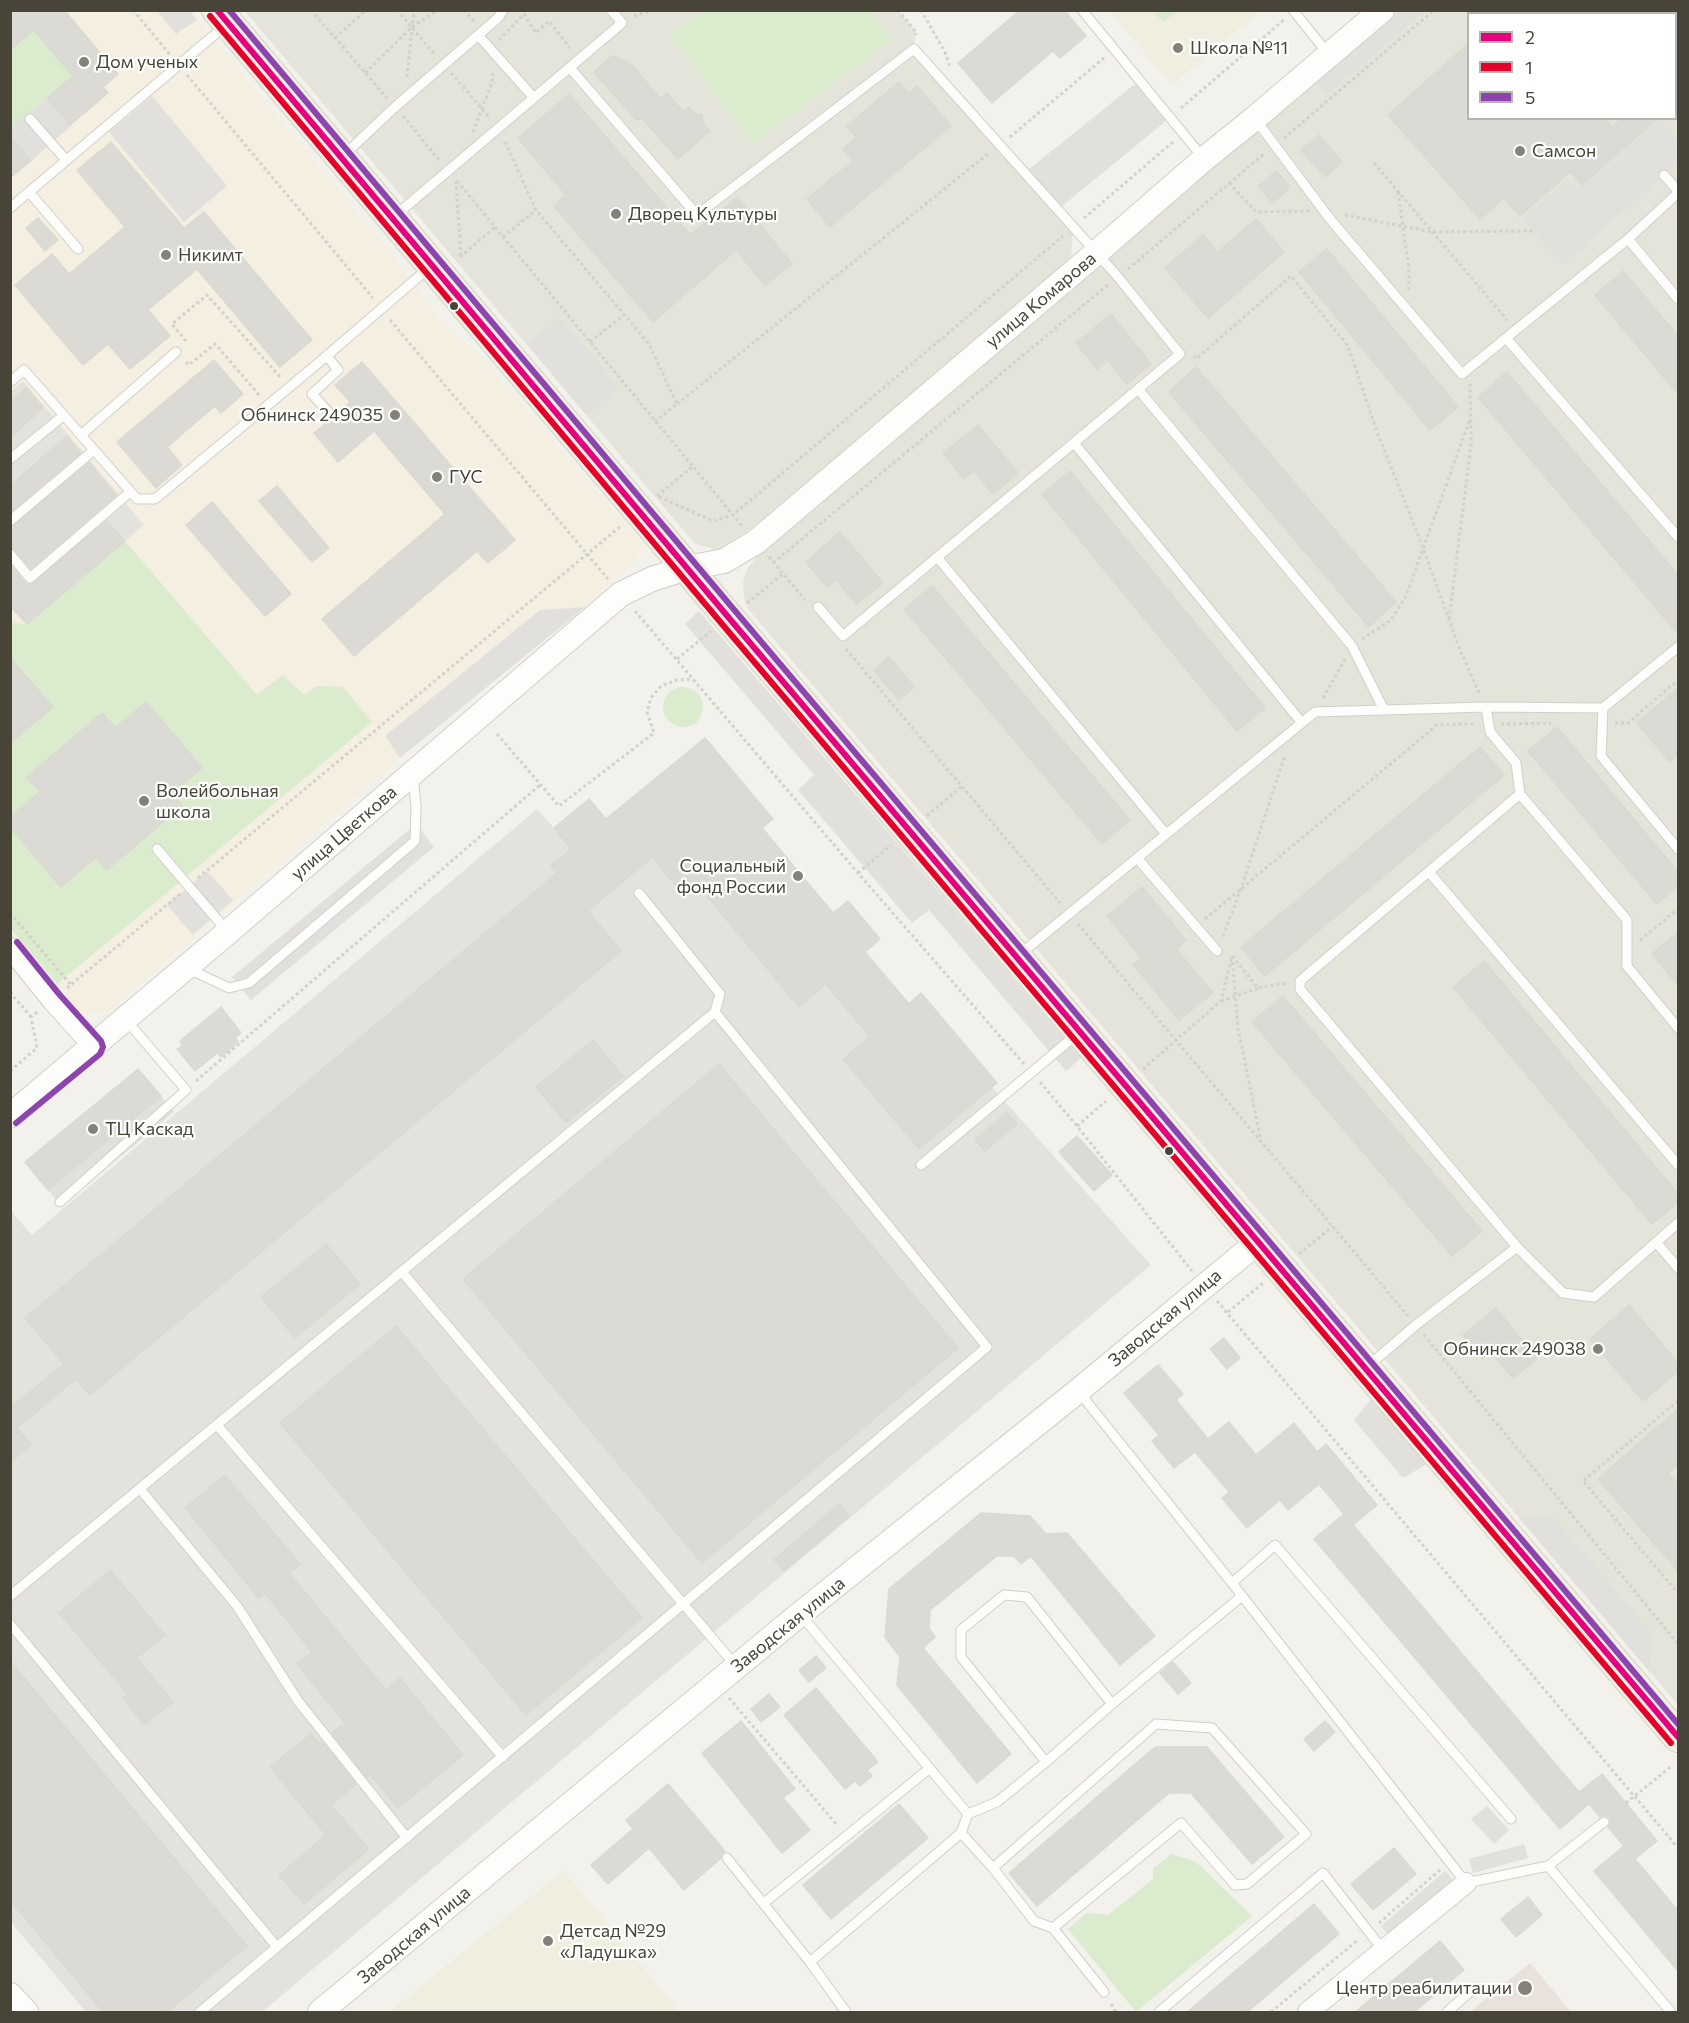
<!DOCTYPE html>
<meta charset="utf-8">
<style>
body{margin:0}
#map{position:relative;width:1689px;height:2023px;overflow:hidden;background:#f2f1ec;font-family:Commissioner,sans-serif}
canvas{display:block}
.frame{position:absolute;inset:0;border:12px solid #484538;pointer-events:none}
.legend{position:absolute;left:1467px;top:12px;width:210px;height:108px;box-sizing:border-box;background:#fff;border:2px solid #b6b5af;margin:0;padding:8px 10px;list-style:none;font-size:18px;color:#484538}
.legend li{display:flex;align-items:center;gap:12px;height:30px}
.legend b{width:30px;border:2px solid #b6b5af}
</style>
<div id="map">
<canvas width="1689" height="2023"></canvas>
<div class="frame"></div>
<ul class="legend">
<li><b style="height:8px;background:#e5007d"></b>2</li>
<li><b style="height:8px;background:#e4002b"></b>1</li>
<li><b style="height:8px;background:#8e44ad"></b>5</li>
</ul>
</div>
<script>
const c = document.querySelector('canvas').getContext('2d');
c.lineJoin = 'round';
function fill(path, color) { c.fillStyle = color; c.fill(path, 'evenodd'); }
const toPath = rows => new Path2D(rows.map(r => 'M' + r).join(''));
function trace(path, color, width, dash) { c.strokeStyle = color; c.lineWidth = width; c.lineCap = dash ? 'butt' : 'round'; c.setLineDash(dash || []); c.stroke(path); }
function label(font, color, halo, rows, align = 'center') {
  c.font = font + ' Commissioner,sans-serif'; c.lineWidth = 4.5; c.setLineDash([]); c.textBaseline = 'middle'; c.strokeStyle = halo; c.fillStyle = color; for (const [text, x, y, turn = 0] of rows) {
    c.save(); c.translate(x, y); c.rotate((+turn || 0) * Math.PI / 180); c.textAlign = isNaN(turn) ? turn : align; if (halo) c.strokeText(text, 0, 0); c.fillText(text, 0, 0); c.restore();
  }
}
const residential = toPath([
 [1660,10,1663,13,1468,14,1468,118,1676,118,1676,29,1678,32,1678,1705,749,610,744,599,743,582,747,570,758,554,1396,11],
 [245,11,898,11,916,32,914,49,1073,228,1071,261,752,528,717,550,695,544]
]);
const commercial = toPath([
 [10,11,190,11,395,259,439,320,477,353,638,538,638,558,585,607,540,610,385,736,400,758,108,1012,82,1013,11,928]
]);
const industrial = toPath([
 [23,381,144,525,27,624,11,606,10,392],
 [737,776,773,819,763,828,833,913,848,901,880,939,826,984,870,1036,921,993,992,1087,1151,1265,262,2012,86,2012,11,1922,10,1210,32,1235,537,809,554,828,589,799,606,819,647,850]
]);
const education = toPath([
 [1109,11,1260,11,1172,85],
 [563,1870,679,2012,389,2012,563,1871]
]);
const medical = toPath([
 [1530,1963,1571,2012,1470,2012]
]);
const green = toPath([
 [868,10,893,39,752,144,669,33,706,11],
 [1153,11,1177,11,1163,22],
 [34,30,73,76,11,129,11,50],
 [125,541,257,695,283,675,304,695,317,686,343,687,372,722,57,984,11,929,10,623,27,624],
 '663 707a20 20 0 1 1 40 0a20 20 0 1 1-40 0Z',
 [1172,1854,1196,1862,1252,1916,1136,2012,1068,1929,1087,1913,1108,1915,1153,1879,1153,1868]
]);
const parking = toPath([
 [157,11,190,11,197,20,176,34],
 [1400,11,1425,11,1327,95,1316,83],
 [1135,84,1166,121,1061,207,1028,170],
 [152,96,227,186,184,222,109,132],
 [47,98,71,126,31,161,11,137,10,129],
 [1660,119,1678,140,1678,163,1563,264,1523,219,1568,179,1579,190],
 [560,317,619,388,587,415,527,344],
 [585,607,400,758,385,736,540,610],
 [699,611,1081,1058,1066,1071,929,910,912,923,798,790,814,775,685,624],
 [416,824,434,847,251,1000,232,977],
 [207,871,233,900,193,935,167,905],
 [161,1096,174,1112,61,1206,48,1190],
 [1371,1399,1427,1464,1403,1478,1354,1420],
 [1552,1515,1653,1635,1649,1671,1519,1518],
 [1487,1806,1509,1830,1494,1844,1471,1819],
 [1524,1844,1528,1858,1473,1873,1469,1859],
 [1445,1871,1454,1881,1390,1937,1381,1926]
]);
const building = toPath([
 [10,10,64,10,118,74,103,87,108,93,70,125,47,98,73,76,34,30,10,50,10,10],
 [1020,10,1064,10,1086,36,1060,58,1053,51,992,103,958,63,1020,10],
 [1468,44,1468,118,1605,118,1612,127,1622,118,1658,118,1582,185,1570,172,1520,216,1504,198,1480,219,1388,115,1468,44],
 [612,56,629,62,661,99,667,93,683,112,689,107,695,114,702,115,703,123,710,131,678,159,641,117,637,121,594,72,612,56],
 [899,82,909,93,917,86,951,126,830,227,807,199,853,161,843,149,856,137,847,126,899,82],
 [569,94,690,235,737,197,792,264,765,285,736,250,653,322,554,206,566,195,518,138,569,94],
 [1319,135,1342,162,1325,177,1301,150,1319,135],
 [10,137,31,161,10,178,10,137],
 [111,142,184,228,204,212,312,340,280,367,197,269,148,310,170,336,130,369,108,344,83,365,15,285,52,254,69,274,125,227,77,170,111,142],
 [1276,171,1290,187,1273,203,1258,186,1276,171],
 [38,218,58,240,45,251,26,228,38,218],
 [1256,219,1284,252,1208,318,1165,268,1203,235,1218,252,1256,219],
 [1327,249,1458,407,1430,430,1299,272,1327,249],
 [1623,271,1678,336,1678,394,1595,295,1623,271],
 [1111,314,1151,364,1127,384,1108,360,1097,369,1076,343,1111,314],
 [214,360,243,394,221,413,215,406,167,447,182,465,156,488,117,442,214,360],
 [362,362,515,540,488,563,477,551,354,656,322,619,445,514,374,431,338,462,314,433,328,422,334,424,338,422,340,416,338,413,350,402,335,385,362,362],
 [1196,367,1396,602,1369,627,1169,392,1196,367],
 [1507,372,1678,575,1678,634,1478,397,1507,372],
 [26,388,43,408,10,437,10,402,26,388],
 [978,425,1018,473,993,494,974,471,964,479,943,453,978,425],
 [67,436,80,453,10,512,10,486,67,436],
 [89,463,116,495,31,568,15,550,10,547,10,528,89,463],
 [1070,471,1265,708,1237,731,1042,494,1070,471],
 [277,486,329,548,312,562,259,501,277,486],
 [212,502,291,594,265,616,186,525,212,502],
 [107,521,125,541,27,624,10,606,10,565,25,583,32,584,107,521],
 [840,532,883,583,856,604,836,580,827,587,806,562,840,532],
 [932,586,1130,820,1102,844,904,609,932,586],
 [889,657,914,687,899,700,874,670,889,657],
 [10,658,53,707,10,743,10,658],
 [1678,688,1678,755,1670,762,1637,723,1678,688],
 [146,702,202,768,171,794,182,806,107,870,96,857,61,887,10,827,10,817,40,792,27,777,102,713,115,728,146,702],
 [1557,727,1678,872,1678,886,1657,904,1528,751,1557,727],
 [705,738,773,819,762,828,833,913,848,901,880,939,865,952,909,1004,921,993,997,1083,919,1149,843,1059,870,1037,826,984,799,1007,696,883,683,894,652,857,588,911,621,951,90,1395,76,1379,17,1428,31,1445,10,1462,10,1408,64,1364,25,1318,557,873,551,866,571,849,554,828,589,799,606,819,705,738],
 [1480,747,1504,775,1265,976,1241,947,1480,747],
 [1142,887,1186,940,1176,949,1213,993,1179,1020,1133,964,1142,958,1107,916,1142,887],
 [1678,932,1678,985,1652,954,1678,932],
 [1484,961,1678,1194,1678,1202,1652,1224,1453,987,1484,961],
 [1283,996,1482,1231,1452,1256,1252,1022,1283,996],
 [221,1007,241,1033,235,1038,238,1042,221,1057,217,1053,195,1071,177,1049,183,1045,180,1041,221,1007],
 [593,1040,623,1076,566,1123,536,1087,593,1040],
 [719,1064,958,1348,702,1563,463,1279,719,1064],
 [138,1069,161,1096,48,1190,25,1162,138,1069],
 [1007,1112,1017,1124,985,1151,975,1140,1007,1112],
 [1077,1136,1112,1175,1094,1191,1059,1152,1077,1136],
 [326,1244,360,1284,295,1338,261,1297,326,1244],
 [1629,1305,1678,1363,1678,1371,1643,1401,1590,1339,1629,1305],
 [1496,1308,1537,1359,1513,1378,1491,1352,1482,1359,1463,1335,1496,1308],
 [396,1326,642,1618,526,1715,280,1423,396,1326],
 [1224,1338,1240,1358,1227,1369,1210,1349,1224,1338],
 [1158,1365,1183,1394,1176,1400,1208,1439,1229,1422,1256,1455,1294,1423,1317,1452,1326,1444,1377,1505,1353,1525,1579,1792,1602,1774,1657,1841,1635,1859,1678,1911,1678,1971,1594,1871,1624,1846,1608,1827,1611,1822,1609,1817,1604,1815,1600,1817,1589,1804,1560,1829,1314,1539,1344,1514,1319,1484,1288,1510,1280,1500,1247,1528,1222,1498,1229,1492,1195,1452,1174,1468,1152,1441,1159,1435,1124,1393,1158,1365],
 [1678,1409,1678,1465,1668,1473,1678,1485,1678,1571,1598,1479,1678,1409],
 [225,1475,300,1564,289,1573,386,1690,400,1678,463,1755,398,1808,370,1774,367,1777,332,1733,345,1723,297,1664,312,1652,265,1593,259,1598,185,1508,225,1475],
 [839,1504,849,1516,784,1571,774,1560,839,1504],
 [981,1513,1030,1516,1046,1534,1067,1533,1155,1636,1120,1665,1031,1556,1021,1564,1014,1556,997,1556,930,1610,929,1628,935,1637,923,1648,1011,1754,977,1783,897,1685,900,1657,885,1637,889,1589,981,1513],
 [110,1570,165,1635,137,1658,173,1702,144,1725,123,1698,128,1694,59,1613,110,1570],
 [816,1656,826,1668,809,1682,799,1670,816,1656],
 [10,1661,247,1946,166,2013,104,2013,10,1900,10,1661],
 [1173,1662,1191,1683,1178,1694,1160,1673,1173,1662],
 [816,1688,878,1762,867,1770,872,1776,860,1786,855,1781,845,1789,784,1715,816,1688],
 [769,1694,780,1707,761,1722,751,1709,769,1694],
 [741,1721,795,1789,783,1798,810,1830,782,1853,702,1753,741,1721],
 [1325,1721,1335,1732,1314,1751,1304,1739,1325,1721],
 [311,1734,319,1743,322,1742,356,1785,331,1805,369,1849,304,1904,279,1875,326,1835,270,1767,311,1734],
 [1155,1747,1207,1747,1284,1837,1252,1864,1191,1793,1169,1793,1037,1906,1009,1873,1155,1747],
 [668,1784,725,1851,721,1855,720,1859,684,1890,649,1848,608,1884,591,1865,633,1829,626,1820,668,1784],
 [899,1804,928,1838,831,1919,803,1885,899,1804],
 [1394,1848,1416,1874,1373,1910,1351,1884,1394,1848],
 [1528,1897,1542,1915,1516,1937,1501,1919,1528,1897],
 [1314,1904,1339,1934,1246,2013,1186,2013,1314,1904],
 [1440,1941,1464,1970,1413,2013,1354,2013,1440,1941]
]);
const path = toPath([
 [133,10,171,56],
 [311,10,387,98],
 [397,10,435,55],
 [464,10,473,20,475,18],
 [898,10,916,32,916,35],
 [921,10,945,52,950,67],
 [1628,10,1630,14],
 [1493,14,1497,10],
 [634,16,652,10],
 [335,38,366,10],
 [499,40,524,14,536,33,549,21,570,48],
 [1676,67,1678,71],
 [365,73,412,27,438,10],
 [451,73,490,118],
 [187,75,373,298],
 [407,77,414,10],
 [1181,108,1285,19],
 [403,116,439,160],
 [473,132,491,85,493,73],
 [1010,137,1104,58],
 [1284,138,1434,10],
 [505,142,536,210,649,344,677,404,655,421],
 [1374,163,1507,320],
 [456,181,461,257],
 [457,181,743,527],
 [1229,183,1256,212,1309,211],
 [1398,192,1409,269,1409,291],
 [1345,215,1432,232,1534,231],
 [1084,218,1173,142],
 [503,237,536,210],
 [460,257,495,227],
 [1128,269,1265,153],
 [390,320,608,579],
 [186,341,172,324,207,295,280,377],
 [590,342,624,315],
 [1194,356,1196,359,1291,276,1348,346,1377,432,1419,537,1460,650,1480,695],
 [186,362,189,365,215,344,260,396],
 [677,404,989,153],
 [657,496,693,466],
 [659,497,713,521,733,515,1063,236],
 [769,557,805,600],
 [773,563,1109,284],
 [747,603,783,574],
 [635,611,858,873,1024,1064],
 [1449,619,1471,445,1470,384],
 [1362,639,1391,620,1406,596,1470,419],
 [846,649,1060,903],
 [677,659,711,631],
 [1323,698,1345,659],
 [1615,723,1628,723,1678,680],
 [1501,724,1551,723],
 [497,734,559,806,654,733,647,712,651,698,661,686,677,680,693,679],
 [927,816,962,786],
 [858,873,891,845],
 [198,878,622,525],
 [10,913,71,985],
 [1205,919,1437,725,1476,724],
 [1078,924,1408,1316],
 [1223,936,1241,889,1285,755],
 [1640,940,1678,909],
 [1232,956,1258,988,1287,983],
 [67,988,180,894],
 [10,992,31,1017],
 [1221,1001,1258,988],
 [1143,1069,1221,1001,1232,956,1238,1028,1261,1141],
 [10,1071,37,1048,31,1017,39,1011],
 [196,1081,540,785],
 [1040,1082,1077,1126,1192,1271],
 [1077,1126,1106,1101],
 [1299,1254,1333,1226],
 [1217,1301,1678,1848],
 [1228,1312,1263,1283],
 [1424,1335,1678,1644],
 [1678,1401,1583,1481,1678,1593],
 [729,1698,837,1825],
 [1626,1803,1673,1765],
 [1379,1923,1440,1870],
 [1111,2004,1116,2012],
 [1271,2012,1358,1940]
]);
const service = toPath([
 [1082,10,1204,159],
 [1293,10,1329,55],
 [478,35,534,98],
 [570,68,697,215,914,49,1118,277,1180,354,843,636,818,607],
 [30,119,66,160],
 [1256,120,1330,219,1462,374,1506,338],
 [345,154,395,107,499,17,503,10],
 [1664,175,1678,191],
 [29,192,78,249],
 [10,208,226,25],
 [396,215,622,23,611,10],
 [1628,239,1678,193],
 [1678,299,1628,239,1506,338,1678,537],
 [327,356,338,370,312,394,333,417],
 [10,382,24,370,137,499,155,499,316,365,430,267],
 [1138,389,1352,646,1384,710],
 [81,435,176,352],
 [1074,443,1302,723],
 [10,459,63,416],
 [10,521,94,450],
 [10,554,30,578,130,492],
 [937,557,1166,834],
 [1603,708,1601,756,1678,849],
 [1520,794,1627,920,1627,966,1678,1028],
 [157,849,227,931],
 [1137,858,1217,951],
 [1429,872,1678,1165],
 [639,893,720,994,715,1012],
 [1019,955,1315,712,1486,707,1603,708,1678,647],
 [189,969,229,988,249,983,415,841,416,806,413,775],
 [921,1165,1076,1035],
 [60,1202,186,1090,126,1020],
 [1656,1242,1678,1268],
 [1517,1247,1563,1293,1594,1297,1678,1223],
 [402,1272,735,1665],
 [1367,1367,1416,1325,1517,1247,1300,989,1300,981,1520,794,1516,763,1490,732,1486,707],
 [1079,1392,1232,1583,1466,1883,1548,1866,1671,2012],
 [217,1425,503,1757],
 [140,1489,237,1606,298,1701,407,1838],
 [1232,1583,1275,1545,1511,1819],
 [10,1596,715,1012,987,1347,200,2012],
 [800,1614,968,1814,997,1802,1046,1762,1112,1704,1027,1597,1004,1595,961,1630,961,1657,1046,1762],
 [10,1624,277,1947],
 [1112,1704,1242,1596],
 [961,1833,993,1868,1034,1921,1053,1928],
 [727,1858,810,1962,846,2012],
 [1548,1866,1604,1822],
 [993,1868,1156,1724,1212,1728,1306,1834,1247,1884,1235,1885,1181,1823,1053,1928,1104,1992],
 [764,1903,930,1768],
 [810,1962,961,1833,968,1814],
 [1159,2012,1323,1873,1383,1950],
 [1447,2012,1471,1991]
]);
const minor = toPath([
 [10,948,52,1000,94,1047],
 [1308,2012,1466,1883]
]);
const tertiary = toPath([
 [10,1116,228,932,621,594,652,579,687,568,724,561,756,542,1096,253,1204,159,1255,118,1382,10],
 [10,1995,26,2012],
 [320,2012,800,1614,1078,1391,1259,1241]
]);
const primary = toPath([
 [217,10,729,618,1678,1737]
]);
const bus1 = toPath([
 [217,10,729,618,1678,1737]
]);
const bus2 = toPath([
 [210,16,722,624,1671,1743]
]);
const bus3 = toPath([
 [229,10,736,612,1678,1724],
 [16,1123,100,1054,103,1047,101,1041,59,994,17,942]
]);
const markers = [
 [1178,48,6,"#848177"],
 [84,62,6,"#848177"],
 [1520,151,6,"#848177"],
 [616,214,6,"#848177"],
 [166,255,6,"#848177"],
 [454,306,5,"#484538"],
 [395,415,6,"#848177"],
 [437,477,6,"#848177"],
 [144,801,6,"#848177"],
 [798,876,6,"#848177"],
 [93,1129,6,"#848177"],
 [1169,1151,5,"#484538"],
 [1598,1349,6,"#848177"],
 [548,1941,6,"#848177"],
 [1525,1988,8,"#848177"]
];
const poiNames = [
 ["Школа №11",1190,48],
 ["Дом ученых",96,62],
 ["Самсон",1532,151],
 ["Дворец Культуры",628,214],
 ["Никимт",178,255],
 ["Обнинск 249035",383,415,"right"],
 ["ГУС",449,477],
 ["Волейбольная",156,791],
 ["школа",156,812],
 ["Социальный",786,866,"right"],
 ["фонд России",786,887,"right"],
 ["ТЦ Каскад",105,1129],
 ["Обнинск 249038",1586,1349,"right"],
 ["Детсад №29",560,1931],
 ["«Ладушка»",560,1952],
 ["Центр реабилитации",1512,1988,"right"]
];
const streetNames = [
 ["улица Комарова",1041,300,-40],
 ["улица Цветкова",344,833,-41],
 ["Заводская улица",1165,1318,-40],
 ["Заводская улица",788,1625,-39],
 ["Заводская улица",414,1935,-40]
];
fill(residential, '#e5e4da');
fill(commercial, '#f4efe0');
fill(industrial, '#e4e2dc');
fill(education, '#efeedf');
fill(medical, '#e9e1db');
fill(green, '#daebce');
fill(parking, '#e1e0dc');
fill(building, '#dbdad5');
trace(building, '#dad9d2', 1.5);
trace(service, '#d0cfca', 11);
trace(minor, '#d0cfca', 22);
trace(tertiary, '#d0cfca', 26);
trace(primary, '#d3d1ba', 32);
trace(path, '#d2d1cb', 3, [3, 3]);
trace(service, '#fdfdfc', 9);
trace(minor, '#fdfdfc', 20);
trace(tertiary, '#fdfdfc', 24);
trace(primary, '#f1f0e5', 30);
trace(bus1, '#e5007d', 6);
trace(bus2, '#e4002b', 6);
trace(bus3, '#8e44ad', 6);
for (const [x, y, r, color] of markers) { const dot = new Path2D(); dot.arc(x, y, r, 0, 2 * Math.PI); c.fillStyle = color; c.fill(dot); trace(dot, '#fff', 2); }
label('18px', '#484538', '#fff', poiNames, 'left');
label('18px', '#484538', '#fff', streetNames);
</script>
